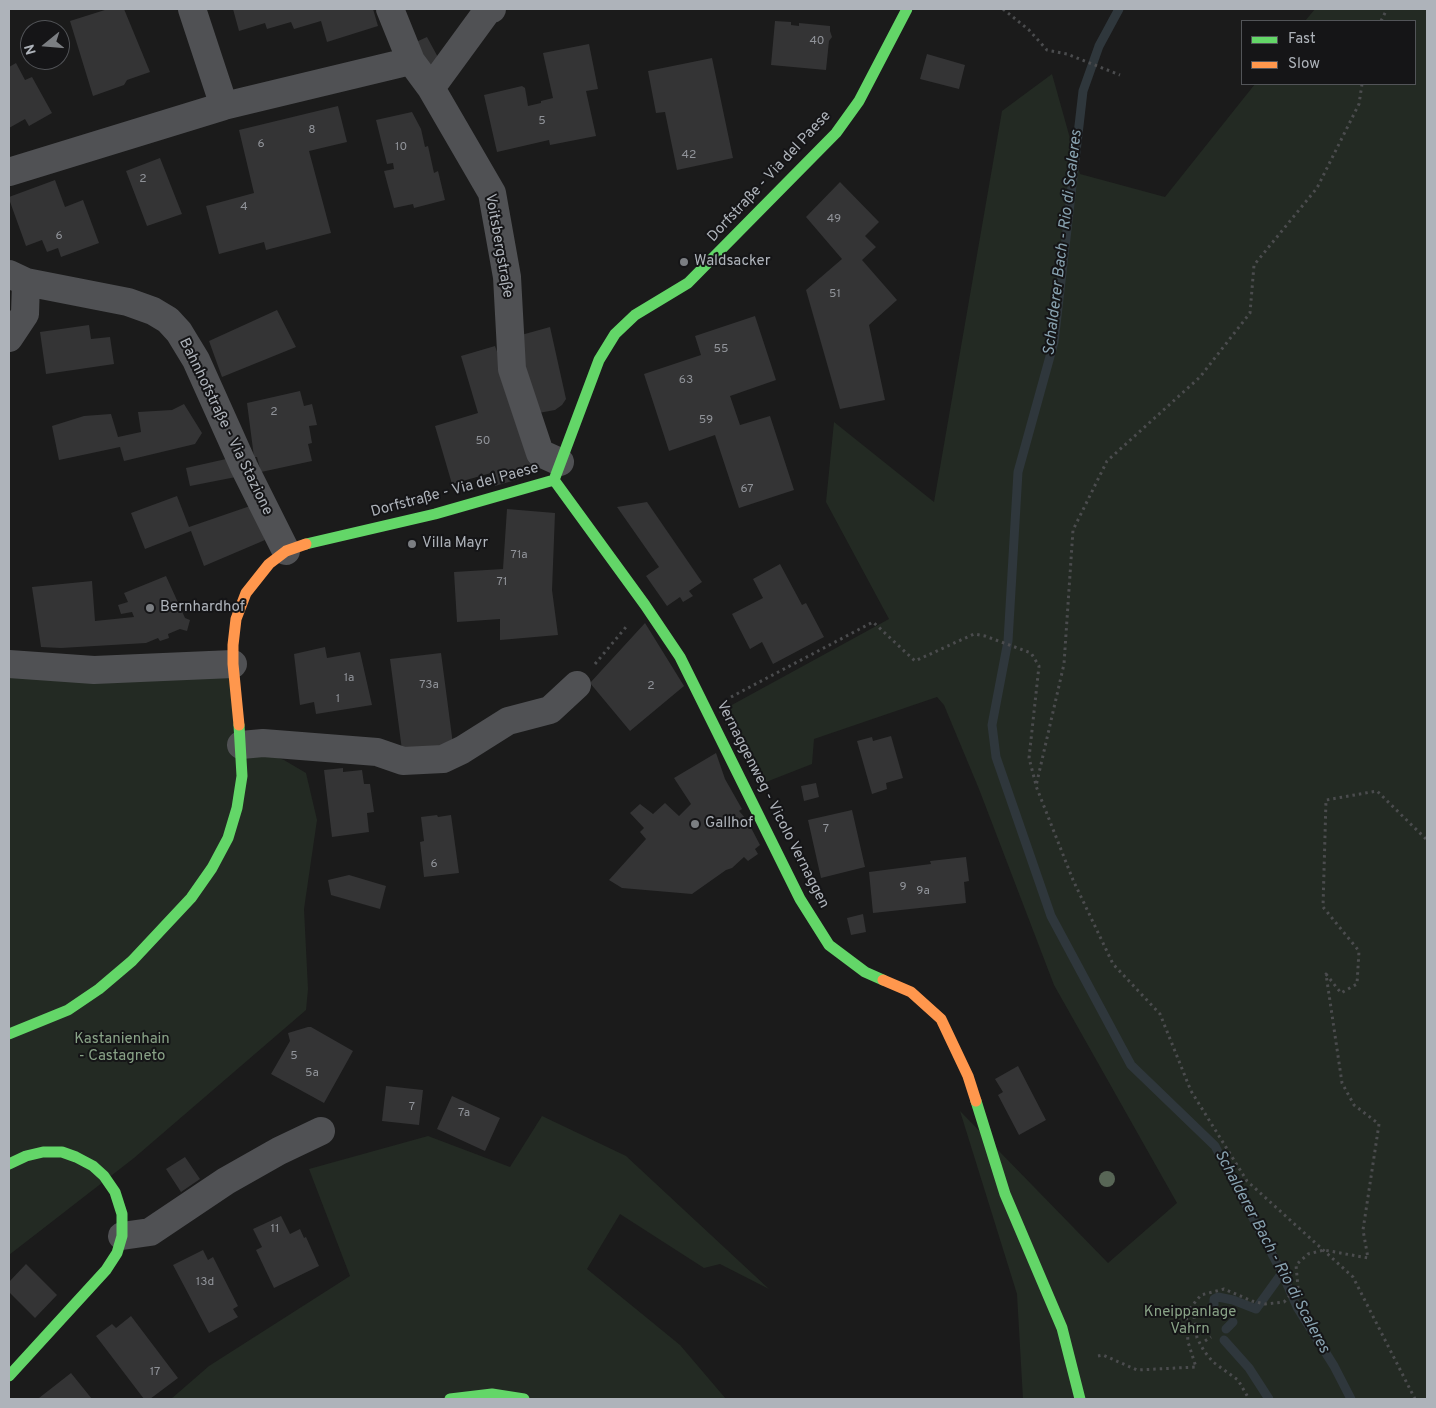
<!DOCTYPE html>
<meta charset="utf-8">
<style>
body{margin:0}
#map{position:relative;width:1436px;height:1408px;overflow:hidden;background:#1b1b1b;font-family:Overpass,sans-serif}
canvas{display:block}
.frame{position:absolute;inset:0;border:10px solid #aeb3ba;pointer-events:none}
.legend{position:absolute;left:1241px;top:20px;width:175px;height:65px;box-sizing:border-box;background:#151517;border:1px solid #525458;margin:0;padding:6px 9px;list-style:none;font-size:15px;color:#aeb3ba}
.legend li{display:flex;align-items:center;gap:10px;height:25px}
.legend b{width:25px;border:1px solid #525458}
.north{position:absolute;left:20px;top:20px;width:50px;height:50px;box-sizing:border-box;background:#151517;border:1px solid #525458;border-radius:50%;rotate:253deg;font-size:14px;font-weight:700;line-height:20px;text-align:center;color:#aeb3ba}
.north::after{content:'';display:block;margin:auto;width:18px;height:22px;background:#7b7e82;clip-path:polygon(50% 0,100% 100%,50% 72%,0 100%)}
</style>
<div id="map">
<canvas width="1436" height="1408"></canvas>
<div class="frame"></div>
<ul class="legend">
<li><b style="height:6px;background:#63d668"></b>Fast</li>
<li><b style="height:6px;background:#ff974d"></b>Slow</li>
</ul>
<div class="north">N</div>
</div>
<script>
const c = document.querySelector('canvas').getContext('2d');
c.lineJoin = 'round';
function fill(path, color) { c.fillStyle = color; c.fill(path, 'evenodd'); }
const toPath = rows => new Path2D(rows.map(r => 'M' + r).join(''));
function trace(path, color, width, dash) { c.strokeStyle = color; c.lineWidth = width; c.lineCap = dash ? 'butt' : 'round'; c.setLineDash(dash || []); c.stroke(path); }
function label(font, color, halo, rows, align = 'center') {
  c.font = font + ' Overpass,sans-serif'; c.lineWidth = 4; c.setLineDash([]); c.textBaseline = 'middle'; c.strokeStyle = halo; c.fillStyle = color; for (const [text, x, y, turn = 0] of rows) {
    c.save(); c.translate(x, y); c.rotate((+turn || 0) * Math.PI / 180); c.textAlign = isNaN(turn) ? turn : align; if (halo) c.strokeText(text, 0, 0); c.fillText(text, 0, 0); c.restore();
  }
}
const green = toPath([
 [1315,9,1427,9,1427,1399,1023,1399,1017,1294,960,1111,1108,1263,1177,1203,1054,985,979,789,944,705,937,697,814,739,812,764,766,782,752,772,719,712,889,619,826,502,834,422,934,502,1002,111,1052,74,1080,174,1165,197,1255,84,1415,84,1415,21,1305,21],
 [9,664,233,664,241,745,284,760,306,773,317,820,304,909,308,989,306,1010,134,1158,9,1255],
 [542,1116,626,1156,769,1289,720,1264,704,1268,620,1214,587,1269,680,1345,726,1399,171,1399,209,1366,350,1276,309,1169,428,1136,510,1167]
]);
const stream = toPath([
 [1119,9,1099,46,1083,91,1054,342,1018,472,1008,641,992,725,996,757,1051,916,1131,1065,1215,1146,1282,1273,1297,1307,1334,1366,1351,1399],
 [1214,1305,1214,1299,1218,1297,1233,1300,1256,1309,1282,1273],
 [1226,1329,1233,1322],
 [1224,1340,1249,1368,1269,1399]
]);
const building = toPath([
 [108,9,124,9,150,72,127,80,124,85,93,96,70,21],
 [233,9,373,9,378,26,327,42,321,21,294,29,291,22,267,29,265,23,239,31],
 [775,21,791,22,791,25,799,26,799,23,830,26,830,31,832,37,829,41,826,70,771,65],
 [427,37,440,61,429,66,416,42],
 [589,44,598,89,586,91,596,136,550,145,549,140,497,152,484,95,522,86,525,88,528,106,541,103,541,101,553,98,543,53],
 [927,54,965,65,959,89,920,79],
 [712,58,733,158,677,170,665,112,656,113,648,71],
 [16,63,25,80,32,77,52,113,29,126,25,119,9,128,9,67],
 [338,106,347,142,309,151,331,233,266,250,264,242,219,254,206,206,254,193,239,130],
 [412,112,421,129,425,147,428,146,434,173,438,171,445,200,414,208,413,204,394,208,384,171,394,169,393,163,387,164,376,120],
 [160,158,182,214,147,226,126,171],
 [55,180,65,207,83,200,99,243,61,257,58,248,47,252,42,240,26,246,9,199,9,197],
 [840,182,879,222,865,236,876,247,862,260,897,300,869,325,885,400,840,409,806,290,842,259,806,217],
 [277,310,296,347,222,377,209,341],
 [755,316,776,380,730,396,740,425,770,416,794,490,739,508,715,435,669,451,644,374,701,355,695,336],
 [89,325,91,339,110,337,114,364,46,374,40,332],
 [550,327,566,399,562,405,555,410,533,414,514,337],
 [495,346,537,465,517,471,519,479,495,486,491,473,452,484,435,426,478,413,461,356],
 [300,391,304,406,312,404,317,425,309,426,312,443,308,444,312,461,261,472,257,457,254,457,247,403],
 [184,404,202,433,195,444,124,461,120,447,59,460,52,426,84,416,111,414,118,437,141,432,138,412,172,410],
 [235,457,241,476,190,486,186,468],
 [177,496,189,527,253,505,265,540,204,566,191,531,145,549,131,513],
 [647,502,702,582,689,591,693,596,683,602,680,597,667,606,646,576,659,567,617,507],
 [507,509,555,513,552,590,558,635,500,640,500,619,457,622,454,572,503,569],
 [780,564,802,605,806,603,824,637,773,664,762,642,750,649,732,614,763,598,753,579],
 [166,576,185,618,190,620,187,631,180,629,168,634,169,638,160,641,158,638,146,643,61,648,41,647,32,587,92,581,95,621,134,617,132,612,121,614,118,605,128,602,124,593],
 [645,623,684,686,630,731,590,683],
 [325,647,327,658,360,652,372,705,316,714,314,702,300,705,294,654],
 [441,653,454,752,402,750,390,659],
 [891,736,903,778,886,783,887,789,872,794,857,741,872,737,873,741],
 [716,753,725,779,742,809,739,811,747,820,760,845,755,849,758,854,748,861,744,857,732,868,726,870,692,894,622,888,609,880,646,839,640,832,644,828,630,813,640,804,653,814,665,803,679,816,691,804,674,778],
 [343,768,343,772,362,770,364,784,370,784,374,812,367,813,369,832,332,837,324,770],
 [816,783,819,797,804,801,801,786],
 [852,810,865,867,821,878,808,820],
 [437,815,438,817,451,815,459,873,424,877,420,842,424,841,421,817],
 [966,857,969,881,964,882,966,903,873,913,869,872,931,864,930,861],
 [349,875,386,886,380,909,331,895,328,880],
 [863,914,866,932,851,935,847,918],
 [308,1027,311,1027,353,1051,324,1103,271,1074,290,1041,288,1033],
 [1018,1066,1046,1120,1019,1135,998,1095,1003,1092,995,1079],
 [386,1086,423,1090,419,1125,382,1121],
 [452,1096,500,1118,485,1151,437,1129],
 [185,1157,200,1179,181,1192,166,1169],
 [281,1216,290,1234,300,1229,304,1238,306,1237,319,1266,274,1288,256,1250,262,1247,253,1229],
 [203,1250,208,1260,213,1257,238,1306,233,1309,238,1317,209,1333,173,1265],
 [26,1264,57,1295,35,1318,9,1292,9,1282],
 [131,1316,178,1378,150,1399,144,1399,96,1336,112,1324,116,1328],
 [71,1373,92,1399,40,1399,39,1398]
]);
const path = toPath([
 [1003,9,1029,30,1047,50,1067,54,1120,75],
 [1381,21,1387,9],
 [1362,84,1359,104,1317,188,1254,265,1250,313,1200,377,1107,461,1073,530,1064,664,1036,786,1073,880,1113,964,1160,1014,1191,1091,1247,1181,1353,1277,1415,1399],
 [595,664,626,627],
 [731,697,873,622,915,661,974,634,985,636,1031,653,1039,666,1029,758,1036,785],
 [1205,1311,1196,1313,1194,1317,1197,1338,1204,1351,1213,1362,1238,1380,1249,1399],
 [1205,1341,1211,1337],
 [1098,1356,1103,1355,1137,1370,1196,1367,1188,1342,1186,1313,1201,1295,1224,1289,1252,1301,1265,1304,1284,1302,1298,1287,1296,1265,1308,1254,1324,1250,1368,1258,1363,1230,1379,1124,1354,1105,1342,1083,1326,974,1341,993,1357,984,1359,951,1323,907,1326,800,1377,791,1427,840]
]);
const street = toPath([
 [192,9,224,106],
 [390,9,411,61,431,88,492,193,507,277,512,369,540,453,560,462],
 [431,88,488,10,492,9],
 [9,172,224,106,411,61],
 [9,274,26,282,128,302,153,311,168,320,179,332,196,360,244,467,286,551],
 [9,338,25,314,26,282],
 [9,664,94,670,233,664],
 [241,745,263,743,377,752,403,761,443,759,462,750,508,721,550,710,577,685],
 [122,1236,150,1232,226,1181,279,1151,321,1131]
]);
const fast = toPath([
 [554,480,645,605,680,657,800,899,829,945,865,972,883,980],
 [554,480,599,360,615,334,635,315,688,283,836,133,859,101,907,9],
 [306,544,435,514,554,480],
 [9,1034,68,1010,99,989,132,961,191,898,212,868,228,838,237,808,242,776,239,725],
 [976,1101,1005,1194,1062,1328,1080,1399],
 [9,1164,26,1156,43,1152,62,1152,76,1157,93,1166,104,1176,115,1192,122,1214,122,1236,117,1253,106,1270,9,1376],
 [450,1399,492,1394,524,1399]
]);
const slow = toPath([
 [239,725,233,664,233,645,236,619,246,593,269,564,286,551,306,544],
 [883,980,911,992,941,1019,968,1076,976,1101]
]);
const trees = [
 [1107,1179]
];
const markers = [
 [684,262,5,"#7b7e82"],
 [412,544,5,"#7b7e82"],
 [150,608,5,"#7b7e82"],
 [695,824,5,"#7b7e82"]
];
const numberNames = [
 ["40",817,42],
 ["5",542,122],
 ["8",312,131],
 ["6",261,145],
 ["10",401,148],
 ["42",689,156],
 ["2",143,180],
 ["4",244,208],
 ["49",834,220],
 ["6",59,237],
 ["51",835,295],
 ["55",721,350],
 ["63",686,381],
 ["2",274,413],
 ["59",706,421],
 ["50",483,442],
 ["67",747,490],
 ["71a",519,556],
 ["71",502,583],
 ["1a",349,679],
 ["73a",429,686],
 ["2",651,687],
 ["1",338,700],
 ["7",826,830],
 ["6",434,865],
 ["9",903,888],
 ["9a",923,892],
 ["5",294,1057],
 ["5a",312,1074],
 ["7",412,1108],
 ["7a",464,1114],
 ["11",275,1230],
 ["13d",205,1283],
 ["17",155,1373]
];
const streetNames = [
 ["Dorfstraße - Via del Paese",770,177,-47],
 ["Voitsbergstraße",498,246,80],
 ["Bahnhofstraße - Via Stazione",225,427,64],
 ["Dorfstraße - Via del Paese",455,491,-15],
 ["Vernaggenweg - Vicolo Vernaggen",772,805,63]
];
const poiNames = [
 ["Waldsacker",694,262],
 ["Villa Mayr",422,544],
 ["Bernhardhof",160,608],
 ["Gallhof",705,824]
];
const parkNames = [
 ["Kastanienhain",122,1040],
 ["- Castagneto",122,1057],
 ["Kneippanlage",1190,1313],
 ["Vahrn",1190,1330]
];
const waterNames = [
 ["Schalderer Bach - Rio di Scaleres",1064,243,-83],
 ["Schalderer Bach - Rio di Scaleres",1271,1252,62]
];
fill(green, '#232a23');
trace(stream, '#2f373c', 9);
fill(building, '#343435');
trace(path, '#4b4c4e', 3, [2.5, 4]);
trace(street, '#505154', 28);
trace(fast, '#63d668', 11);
trace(slow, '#ff974d', 11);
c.fillStyle = '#586656';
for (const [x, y] of trees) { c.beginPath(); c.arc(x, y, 8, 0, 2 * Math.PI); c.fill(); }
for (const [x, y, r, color] of markers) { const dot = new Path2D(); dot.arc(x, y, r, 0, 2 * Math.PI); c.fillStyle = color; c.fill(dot); trace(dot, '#151517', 2); }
label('12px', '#909399', null, numberNames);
label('15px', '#aeb3ba', '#151517', streetNames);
label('15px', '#aeb3ba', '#151517', poiNames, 'left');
label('15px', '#89a387', '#151517', parkNames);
label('italic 16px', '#89a3b1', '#151517', waterNames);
</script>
